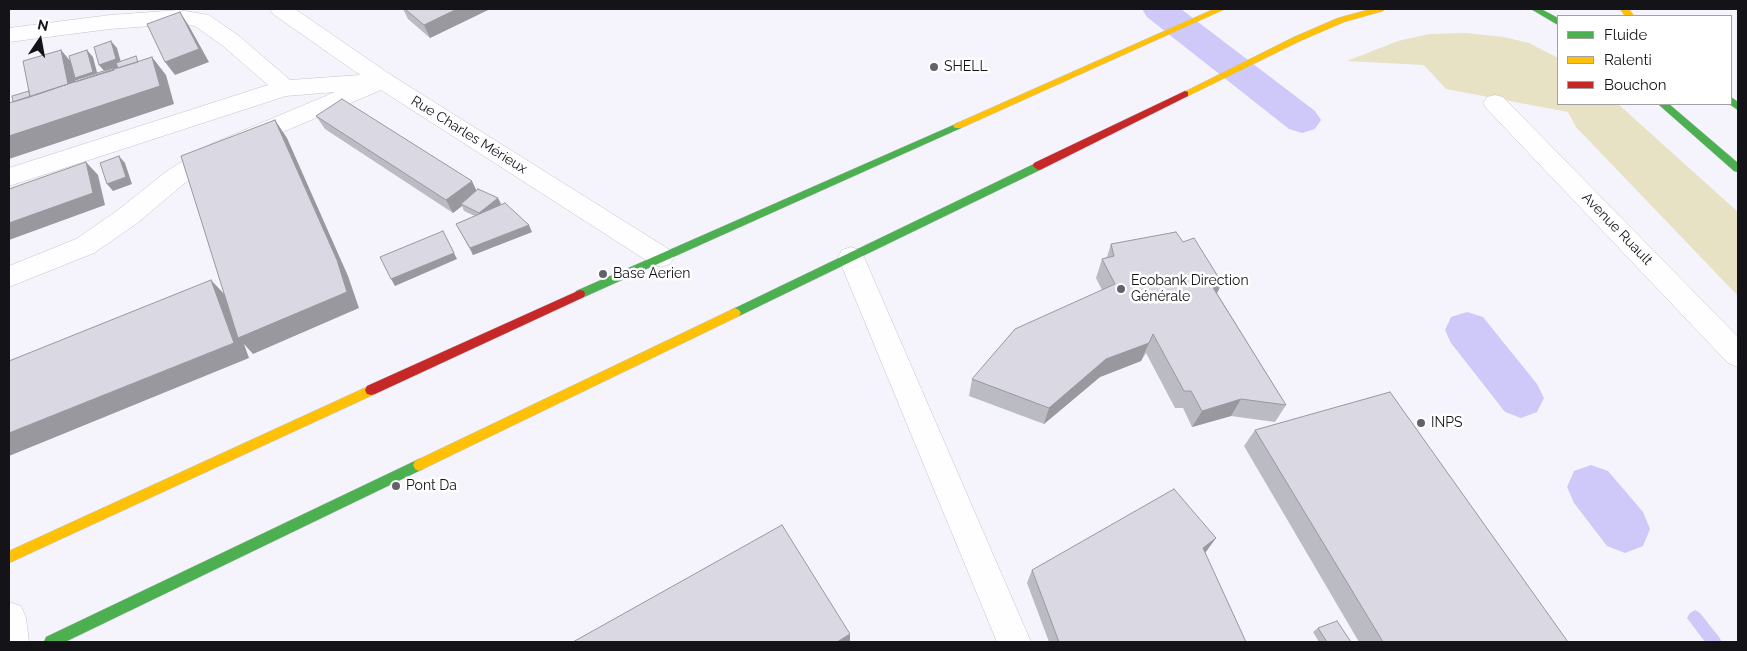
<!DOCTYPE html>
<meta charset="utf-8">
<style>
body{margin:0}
#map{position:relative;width:1747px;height:651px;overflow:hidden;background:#f5f4fc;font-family:Raleway,sans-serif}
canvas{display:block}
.frame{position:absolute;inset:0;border:10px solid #141318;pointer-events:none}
.legend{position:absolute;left:1557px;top:15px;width:175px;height:90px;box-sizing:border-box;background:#fff;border:1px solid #a1a1a3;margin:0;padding:6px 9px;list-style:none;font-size:15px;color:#141318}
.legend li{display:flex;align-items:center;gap:10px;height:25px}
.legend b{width:25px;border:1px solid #a1a1a3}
.north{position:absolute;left:15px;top:15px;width:50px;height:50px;-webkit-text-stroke:4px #fff;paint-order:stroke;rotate:12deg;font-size:14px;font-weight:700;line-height:20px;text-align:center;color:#141318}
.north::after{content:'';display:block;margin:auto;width:18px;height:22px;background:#141318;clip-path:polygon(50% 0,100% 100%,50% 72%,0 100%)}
</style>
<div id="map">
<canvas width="1747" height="651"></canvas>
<div class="frame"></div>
<ul class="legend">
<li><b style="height:6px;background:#4caf50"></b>Fluide</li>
<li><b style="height:6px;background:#ffc107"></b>Ralenti</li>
<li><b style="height:6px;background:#c62828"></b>Bouchon</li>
</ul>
<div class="north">N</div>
</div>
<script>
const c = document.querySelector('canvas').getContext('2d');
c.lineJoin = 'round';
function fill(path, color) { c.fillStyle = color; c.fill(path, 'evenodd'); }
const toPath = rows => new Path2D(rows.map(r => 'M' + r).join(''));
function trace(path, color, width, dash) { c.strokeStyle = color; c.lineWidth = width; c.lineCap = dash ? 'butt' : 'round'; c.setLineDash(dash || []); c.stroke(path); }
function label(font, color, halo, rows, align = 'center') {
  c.font = font + ' Raleway,sans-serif'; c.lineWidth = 5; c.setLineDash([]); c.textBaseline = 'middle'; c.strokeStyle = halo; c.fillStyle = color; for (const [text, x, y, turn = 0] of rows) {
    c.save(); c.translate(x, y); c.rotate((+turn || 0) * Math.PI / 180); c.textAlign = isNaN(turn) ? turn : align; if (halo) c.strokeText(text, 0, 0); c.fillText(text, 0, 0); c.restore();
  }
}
const green = toPath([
 [1465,33,1504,37,1529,43,1558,58,1558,104,1618,104,1738,212,1738,296,1576,127,1568,112,1446,89,1424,65,1347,61,1398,41,1429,34]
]);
const stream = toPath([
 [1695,610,1700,613,1719,637,1722,642,1705,642,1687,618,1690,613,1695,610]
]);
const canal = toPath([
 [1142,9,1181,9,1315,111,1321,120,1315,129,1302,133,1289,129,1147,17,1142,9],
 [1467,312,1483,317,1537,384,1544,398,1537,412,1521,418,1505,412,1451,343,1445,330,1451,317,1467,312],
 [1591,465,1608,471,1643,512,1650,529,1643,546,1625,553,1607,546,1574,503,1567,487,1574,471,1591,465]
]);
const street = toPath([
 [270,9,295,9,391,75,670,250,674,257,670,264,661,267,652,264,381,90,227,156,185,183,136,224,94,253,9,287,9,266,76,239,118,210,167,171,211,144,335,92,286,96,9,186,9,168,268,85,223,46,195,26,179,24,110,29,9,42,9,28,110,15,179,10,209,15,239,36,290,80,360,75,273,14,270,9],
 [1495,95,1503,97,1738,337,1738,367,1728,363,1487,109,1483,103,1487,97,1495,95],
 [851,247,860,250,864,257,1031,642,997,642,838,257,842,250,851,247],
 [9,602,21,606,26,618,29,642,9,642,9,602]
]);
const fast = toPath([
 [1531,9,1541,9,1558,18,1558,25,1531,9],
 [1731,97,1738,102,1738,110,1729,104,1731,104,1731,97],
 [1658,104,1669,104,1738,163,1738,172,1734,171,1658,104],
 [958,123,963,126,961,128,584,297,576,297,575,294,576,291,958,123],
 [1038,162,1042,163,1043,166,1042,169,739,316,731,316,729,313,731,310,1038,162],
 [419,459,423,461,425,465,423,469,65,642,44,642,46,637,419,459]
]);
const slow = toPath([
 [1214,9,1225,9,961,128,955,128,953,126,955,124,1214,9],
 [1371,9,1384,9,1383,11,1344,22,1300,41,1188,96,1182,96,1180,94,1294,37,1338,18,1371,9],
 [1620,9,1629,9,1634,16,1625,16,1620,9],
 [735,308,739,310,741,313,739,316,423,469,419,471,415,469,413,465,415,461,735,308],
 [371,385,375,386,377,390,375,394,9,563,9,551,371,385]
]);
const jam = toPath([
 [1185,91,1188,92,1188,96,1042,169,1038,170,1033,166,1034,163,1185,91],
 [580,290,584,291,585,294,584,297,375,394,371,395,367,394,365,390,367,386,580,290]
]);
const wall = toPath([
 [403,9,490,9,430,38,408,19],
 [316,116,476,190,498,198,501,204,500,205,532,232,473,255,456,224,475,216,464,211,462,206,453,213,325,129],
 [1183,242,1222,283,1217,293,1286,405,1275,422,1231,416,1192,427,1183,408,1175,408,1146,353,1141,361,1100,377,1044,424,969,396,972,379,1102,290,1096,278,1102,259,1107,257,1111,244],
 [1255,430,1568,642,1359,642,1244,446],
 [1216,538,1205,553,1246,642,1049,642,1027,583,1032,570],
 [1318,628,1351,642,1319,642,1313,632]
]);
const shadedWall = toPath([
 [457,9,490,9,430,38,424,25],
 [180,12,189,26,209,62,175,75,165,62],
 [111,41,117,48,122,66,114,69,119,75,34,96,61,50,72,63,87,50,93,57,99,80,105,72,99,65],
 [152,57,166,75,174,104,9,159,9,136],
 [275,120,287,138,348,276,359,308,253,354,244,344,249,358,9,456,9,433,211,280,226,296],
 [119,156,125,163,132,184,113,191,107,184],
 [86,162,98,175,105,205,9,240,9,223],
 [472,181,478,194,461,204,462,206,453,213,446,200],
 [498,198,501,204,483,220,479,213],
 [529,225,532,232,473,255,470,248],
 [446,237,457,259,395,286,391,279],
 [1222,283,1213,301,1212,286],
 [1153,334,1141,361,1100,377,1044,424,1049,408,1106,359],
 [1241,399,1231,416,1192,427,1202,411],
 [1216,538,1205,553,1203,548],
 [850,634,850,642,837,642]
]);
const building = toPath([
 [405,9,457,9,424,25,405,9],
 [180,12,199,49,165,62,147,24,180,12],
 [111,41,116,59,99,65,94,47,111,41],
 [61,50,68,84,30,97,23,61,61,50],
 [87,50,93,72,75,78,69,56,87,50],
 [136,56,138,62,118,68,116,63,136,56],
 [152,57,160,86,9,136,9,103,152,57],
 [113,68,114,70,75,82,75,80,113,68],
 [29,91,30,97,13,102,12,96,29,91],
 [342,99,472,181,446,200,316,116,342,99],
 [275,120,337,260,347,292,238,338,181,156,275,120],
 [119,156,126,177,107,184,100,163,119,156],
 [86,162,93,193,9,223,9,189,86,162],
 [478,189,498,198,479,213,461,204,478,189],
 [505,203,529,225,470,248,456,224,505,203],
 [443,231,454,253,391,279,380,257,443,231],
 [1176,232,1183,242,1194,238,1222,283,1212,286,1286,405,1241,399,1202,411,1191,391,1184,391,1153,334,1149,343,1106,359,1049,408,972,379,1015,329,1115,284,1102,259,1114,256,1111,244,1176,232],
 [211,280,234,343,9,433,9,361,211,280],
 [1390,392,1568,642,1383,642,1255,430,1390,392],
 [1174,489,1216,538,1203,548,1246,642,1059,642,1032,570,1174,489],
 [782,525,850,634,837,642,573,642,782,525],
 [1337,621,1351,642,1327,642,1318,628,1337,621]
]);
const markers = [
 [934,67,5,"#636268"],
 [603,274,5,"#636268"],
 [1121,289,5,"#636268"],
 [1421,423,5,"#636268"],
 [396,486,5,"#636268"]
];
const poiNames = [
 ["SHELL",944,67],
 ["Base Aerien",613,274],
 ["Ecobank Direction",1131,281],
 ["Générale",1131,297],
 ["INPS",1431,423],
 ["Pont Da",406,486]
];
const streetNames = [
 ["Rue Charles Mérieux",469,135,32],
 ["Avenue Ruault",1617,229,46]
];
fill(green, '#e6e2c3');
fill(stream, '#cec9f9');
fill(canal, '#cec9f9');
trace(street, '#c4c3c9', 1);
trace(fast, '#c4c3c9', 1);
trace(slow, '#c4c3c9', 1);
trace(jam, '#c4c3c9', 1);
fill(street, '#fefdff');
fill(fast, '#4caf50');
fill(slow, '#ffc107');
fill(jam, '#c62828');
fill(wall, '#bbbbc3');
fill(shadedWall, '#99989f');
fill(building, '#dad9e3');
trace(building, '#99989f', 1);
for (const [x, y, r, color] of markers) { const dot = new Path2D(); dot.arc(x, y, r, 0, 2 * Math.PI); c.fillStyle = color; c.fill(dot); trace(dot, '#fff', 2); }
label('14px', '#141318', '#fff', poiNames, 'left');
label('14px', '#141318', '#fff', streetNames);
</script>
